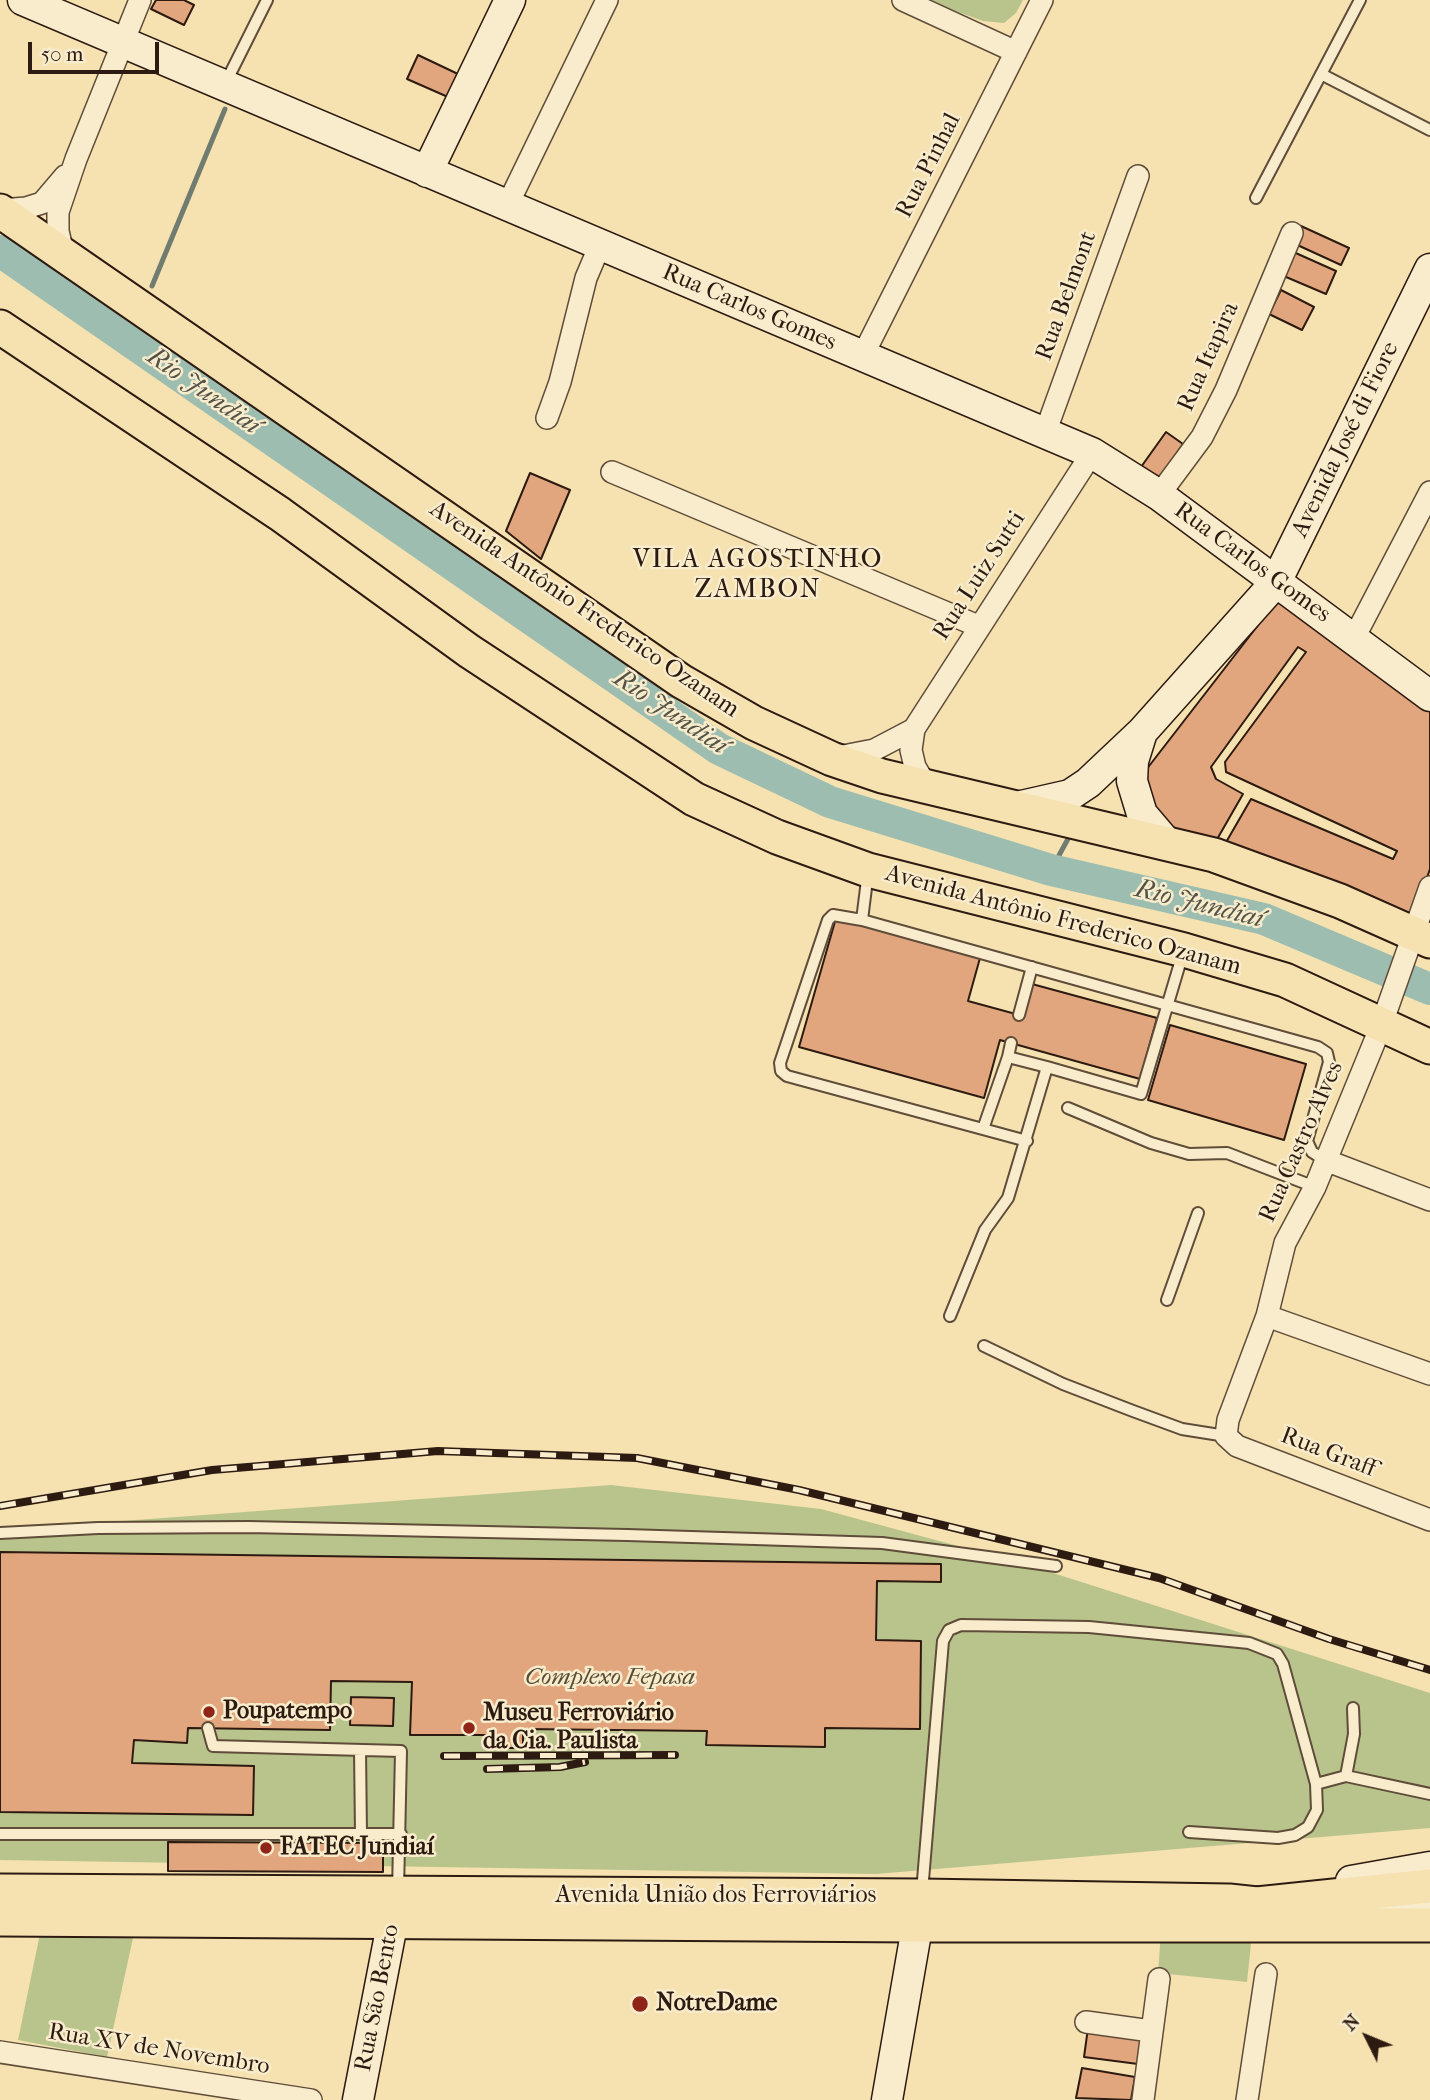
<!DOCTYPE html>
<meta charset="utf-8">
<style>
body{margin:0}
#map{position:relative;width:1430px;height:2100px;overflow:hidden;background:#f5e2b0;font-family:"IM FELL French Canon",serif}
canvas{display:block}
.north{position:absolute;left:1332px;top:2002px;width:70px;height:70px;-webkit-text-stroke:5px #f8eccc;paint-order:stroke;rotate:313deg;font-size:19px;font-weight:700;line-height:28px;text-align:center;color:#2d1a11}
.north::after{content:'';display:block;margin:auto;width:24px;height:32px;background:#2d1a11;clip-path:polygon(50% 0,100% 100%,50% 72%,0 100%)}
.scale{position:absolute;left:28px;top:42px;width:131px;height:32px;box-sizing:border-box;border:4px solid #2d1a11;border-top:0;padding-left:9px;font-size:21px;line-height:24px;white-space:nowrap;color:#2d1a11;-webkit-text-stroke:5px #f8eccc;paint-order:stroke}
</style>
<div id="map">
<canvas width="1430" height="2100"></canvas>
<div class="north">N</div>
<div class="scale">50 m</div>
</div>
<script>
const c = document.querySelector('canvas').getContext('2d');
c.lineJoin = 'round';
function fill(path, color) { c.fillStyle = color; c.fill(path, 'evenodd'); }
const toPath = rows => new Path2D(rows.map(r => 'M' + r).join(''));
function trace(path, color, width, dash) { c.strokeStyle = color; c.lineWidth = width; c.lineCap = dash ? 'butt' : 'round'; c.setLineDash(dash || []); c.stroke(path); }
function label(font, color, halo, rows, align = 'center') {
  c.font = font + ' "IM FELL French Canon",serif'; c.lineWidth = 5; c.setLineDash([]); c.textBaseline = 'middle'; c.strokeStyle = halo; c.fillStyle = color; for (const [text, x, y, turn = 0] of rows) {
    c.save(); c.translate(x, y); c.rotate((+turn || 0) * Math.PI / 180); c.textAlign = isNaN(turn) ? turn : align; if (halo) c.strokeText(text, 0, 0); c.fillText(text, 0, 0); c.restore();
  }
}
const green = toPath([
 [925,0,1023,0,1016,13,1004,23,983,21],
 [611,1485,821,1509,1028,1565,1430,1693,1430,1828,876,1874,0,1860,0,1530],
 [41,1929,135,1929,107,2057,18,2040],
 [1161,1931,1252,1934,1247,1982,1158,1973]
]);
const stream = toPath([
 [152,286,225,109],
 [129,342,135,326],
 [1051,870,1069,837]
]);
const river = toPath([
 [0,251,719,749,830,802,1051,870,1264,919,1430,989]
]);
const building = toPath([
 [156,0,184,0,194,5,184,25,151,9,156,0],
 [418,55,458,74,448,97,407,79,418,55],
 [1301,226,1349,248,1341,265,1293,243,1301,226],
 [1289,250,1336,271,1326,294,1279,274,1289,250],
 [1281,290,1314,307,1302,330,1269,314,1281,290],
 [1166,432,1183,444,1159,479,1141,467,1166,432],
 [530,473,570,490,541,559,506,531,530,473],
 [1283,593,1430,703,1430,869,1410,926,1221,851,1251,799,1393,859,1397,851,1226,772,1225,762,1306,652,1298,647,1211,767,1216,779,1243,794,1212,848,1168,837,1139,779,1283,593],
 [836,918,980,958,968,1001,1023,1016,1032,984,1157,1018,1140,1079,1000,1040,984,1098,799,1047,836,918],
 [1170,1025,1306,1064,1284,1140,1148,1100,1170,1025],
 [0,1552,941,1564,941,1582,877,1581,876,1640,921,1641,920,1729,825,1728,825,1747,706,1745,707,1731,523,1729,523,1748,488,1748,488,1735,410,1735,412,1682,331,1681,330,1730,188,1728,187,1743,134,1740,132,1763,254,1766,253,1815,0,1812,0,1552],
 [351,1697,394,1698,393,1726,350,1725,351,1697],
 [168,1842,383,1843,383,1872,168,1871,168,1842],
 [1088,2028,1142,2035,1138,2064,1084,2057,1088,2028],
 [1082,2068,1135,2077,1131,2100,1076,2098,1082,2068]
]);
const lane = toPath([
 [1321,74,1430,130],
 [225,84,267,0],
 [1256,198,1360,0],
 [862,920,868,872],
 [1019,1015,1032,967],
 [1011,1043,1008,1057,1047,1067],
 [1068,1108,1151,1143,1189,1154,1227,1153,1315,1187],
 [983,1129,1008,1057],
 [1027,1141,787,1076,781,1071,780,1063,828,920,833,915,862,920,1318,1047,1327,1053,1329,1062,1307,1141,1312,1152,1325,1160],
 [1167,1300,1198,1213],
 [950,1316,985,1230,1008,1198,1047,1067,1141,1094,1183,953],
 [984,1346,1063,1384,1133,1411,1182,1429,1226,1436],
 [0,1533,98,1528,249,1527,627,1535,882,1543,1056,1566],
 [208,1728,213,1746,401,1751,398,1891],
 [360,1750,361,1834],
 [1346,1776,1354,1734,1353,1708],
 [1316,1784,1346,1776,1430,1794],
 [0,1834,401,1834],
 [922,1892,943,1641,949,1630,961,1625,1089,1627,1249,1643,1277,1654,1283,1664,1316,1784,1317,1810,1308,1827,1295,1835,1278,1838,1189,1832]
]);
const street = toPath([
 [903,0,1016,52],
 [507,206,607,0],
 [0,210,26,208,42,203,65,176],
 [63,253,58,231,58,212,76,159,140,0],
 [863,355,1042,0],
 [547,418,560,382,586,278,600,245],
 [1045,433,1138,176],
 [612,472,978,626],
 [1159,495,1202,437,1226,390,1292,233],
 [1354,638,1430,492],
 [838,757,874,750,914,729],
 [927,787,915,767,911,750,914,729,1092,453],
 [1430,887,1381,1026,1315,1187,1285,1243,1267,1316,1228,1420,1226,1436,1237,1446,1430,1520],
 [1325,1160,1430,1200],
 [1267,1316,1430,1374],
 [1086,2022,1151,2031],
 [0,2052,311,2100],
 [1143,2100,1159,1979],
 [1247,2100,1266,1974]
]);
const secondary = toPath([
 [23,0,1092,453,1159,495,1430,696],
 [427,172,510,0],
 [1142,732,1133,761,1132,781,1142,814,1165,841],
 [1017,807,1070,795,1088,783,1142,732,1276,582,1430,269],
 [1351,1881,1430,1867],
 [1350,1911,1430,1905],
 [358,2100,397,1899],
 [887,2100,921,1904]
]);
const primary = toPath([
 [0,211,681,681,754,723,832,759,882,776,1214,855,1340,901,1430,941],
 [0,327,280,514,469,651,694,799,777,837,868,870,1184,950,1285,980,1430,1047],
 [0,1891,922,1896,1229,1901,1257,1904,1430,1886],
 [0,1919,917,1925,1430,1925]
]);
const rail = toPath([
 [0,1506,212,1470,438,1451,637,1458,799,1490,1159,1578,1329,1639,1430,1670],
 [444,1756,675,1755],
 [487,1769,560,1767,585,1762]
]);
const markers = [
 [209,1712,7,"#8f2418"],
 [469,1728,7,"#8f2418"],
 [266,1848,7,"#8f2418"],
 [640,2004,9,"#8f2418"]
];
const streetNames = [
 ["Rua Pinhal",929,166,-63],
 ["Rua Belmont",1067,296,-70],
 ["Rua Carlos Gomes",749,308,23],
 ["Rua Itapira",1209,357,-66],
 ["Avenida José di Fiore",1346,440,-64],
 ["Rua Carlos Gomes",1252,563,36],
 ["Rua Luiz Sutti",980,576,-57],
 ["Avenida Antônio Frederico Ozanam",584,610,34],
 ["Avenida Antônio Frederico Ozanam",1063,921,15],
 ["Rua Castro Alves",1302,1142,-66],
 ["Rua Graff",1328,1453,21],
 ["Avenida União dos Ferroviários",716,1896],
 ["Rua São Bento",378,1998,-79],
 ["Rua XV de Novembro",159,2050,9]
];
const parkNames = [
 ["Complexo Fepasa",610,1678]
];
const poiNames = [
 ["Poupatempo",223,1712],
 ["Museu Ferroviário",483,1714],
 ["da Cia. Paulista",483,1742],
 ["FATEC Jundiaí",280,1848],
 ["NotreDame",656,2004]
];
const waterNames = [
 ["Rio Jundiaí",203,392,35],
 ["Rio Jundiaí",670,713,34],
 ["Rio Jundiaí",1199,905,14]
];
const neighbourhoodNames = [
 ["VILA AGOSTINHO",758,561],
 ["ZAMBON",758,591]
];
fill(green, '#b9c48d');
trace(stream, '#707c70', 5);
trace(river, '#9cbdaf', 32);
fill(building, '#e1a67d');
trace(building, '#2d1a11', 2);
trace(lane, '#5f4c39', 14);
trace(street, '#5f4c39', 24);
trace(secondary, '#2d1a11', 33);
trace(primary, '#2d1a11', 37);
trace(lane, '#f8eccc', 10);
trace(street, '#f8eccc', 21);
trace(secondary, '#f8eccc', 30);
trace(primary, '#f5e2b0', 33);
trace(rail, '#2d1a11', 8);
trace(rail, '#f8eccc', 5, [16]);
for (const [x, y, r, color] of markers) { const dot = new Path2D(); dot.arc(x, y, r, 0, 2 * Math.PI); c.fillStyle = color; c.fill(dot); trace(dot, '#f8eccc', 2.5); }
label('24px', '#2d1a11', '#f8eccc', streetNames);
label('italic 24px', '#574d36', '#f8eccc', parkNames);
label('bold 24px', '#2d1a11', '#f8eccc', poiNames, 'left');
label('italic 26px', '#545348', '#f8eccc', waterNames);
c.letterSpacing = '2px';
label('26px', '#2d1a11', '#f8eccc', neighbourhoodNames);
c.letterSpacing = '0px';
</script>
